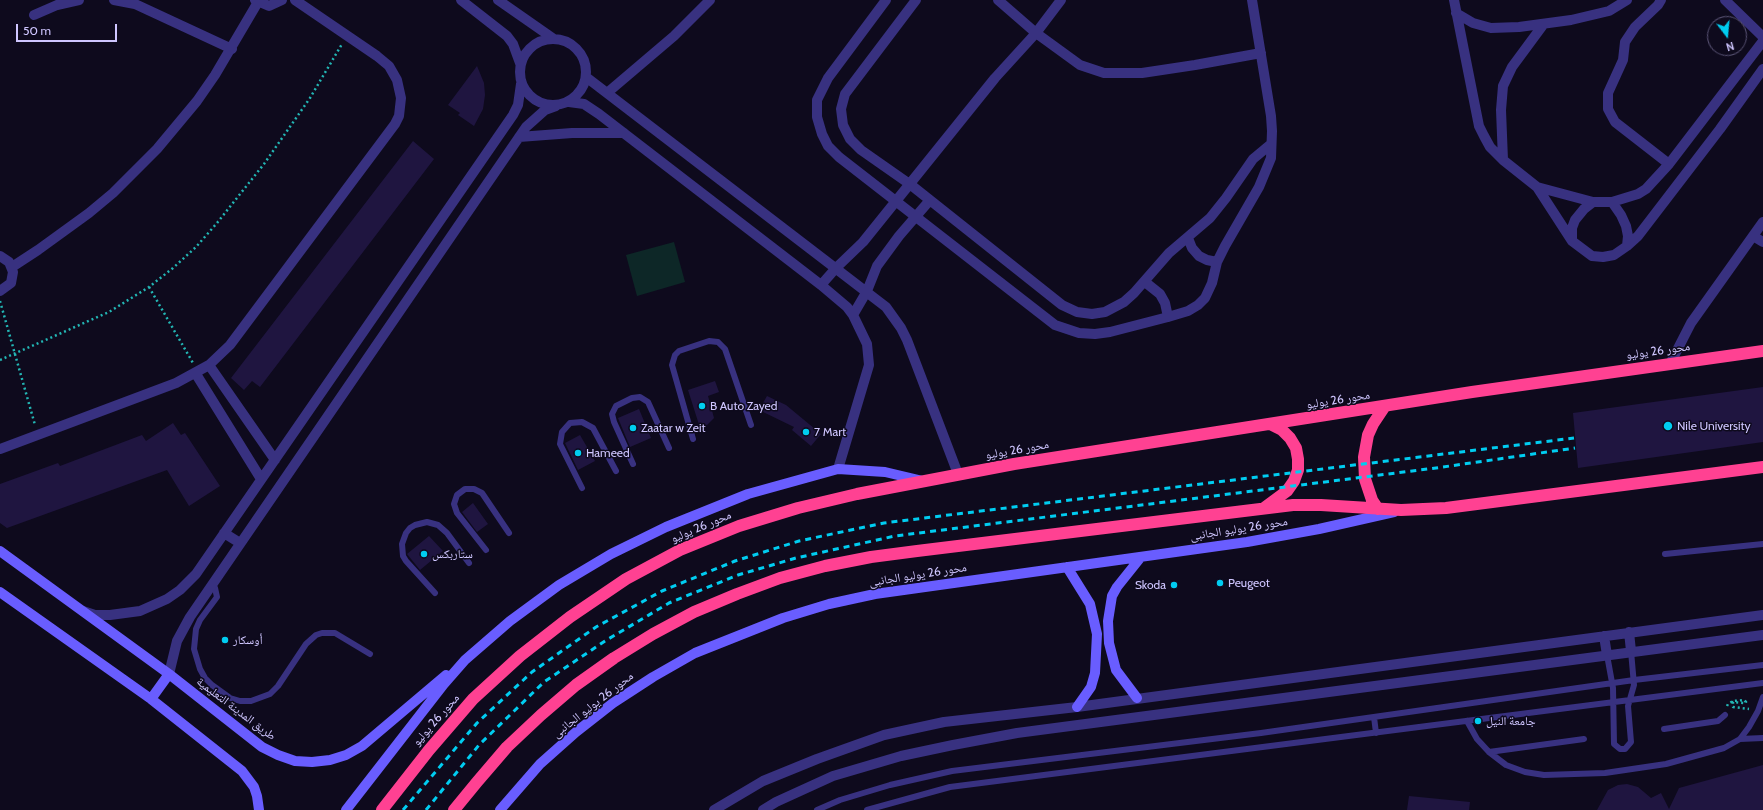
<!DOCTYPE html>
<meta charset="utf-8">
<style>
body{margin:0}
#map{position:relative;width:1763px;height:810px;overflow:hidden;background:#0e0a1d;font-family:Cabin,sans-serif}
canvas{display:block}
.north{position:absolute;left:1707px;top:16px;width:40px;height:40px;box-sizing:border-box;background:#0e0a1d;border:1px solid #5b5577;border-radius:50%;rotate:164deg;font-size:11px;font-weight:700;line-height:16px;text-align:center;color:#cfc6ff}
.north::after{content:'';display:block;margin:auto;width:14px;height:18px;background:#00cdf1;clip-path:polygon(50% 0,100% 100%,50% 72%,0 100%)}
.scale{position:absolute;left:16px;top:24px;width:101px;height:18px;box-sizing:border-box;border:2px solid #cfc6ff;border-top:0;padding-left:5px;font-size:12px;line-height:14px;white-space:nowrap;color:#cfc6ff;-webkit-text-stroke:3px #0e0a1d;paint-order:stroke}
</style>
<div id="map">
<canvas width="1763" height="810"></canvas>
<div class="north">N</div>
<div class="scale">50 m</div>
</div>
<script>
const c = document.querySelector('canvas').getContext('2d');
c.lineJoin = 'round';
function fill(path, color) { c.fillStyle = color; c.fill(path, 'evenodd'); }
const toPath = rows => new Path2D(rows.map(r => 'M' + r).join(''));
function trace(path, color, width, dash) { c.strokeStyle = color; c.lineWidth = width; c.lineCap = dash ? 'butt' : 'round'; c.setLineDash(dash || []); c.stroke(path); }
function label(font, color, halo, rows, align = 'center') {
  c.font = font + ' Cabin,"Noto Naskh Arabic",sans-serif'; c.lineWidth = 3; c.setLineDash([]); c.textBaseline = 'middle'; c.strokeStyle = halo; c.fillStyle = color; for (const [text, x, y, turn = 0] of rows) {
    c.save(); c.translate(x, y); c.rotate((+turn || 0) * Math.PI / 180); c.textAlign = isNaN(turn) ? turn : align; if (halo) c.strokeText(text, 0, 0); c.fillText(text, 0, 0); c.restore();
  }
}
const green = toPath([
 [674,242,685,282,637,296,626,255]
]);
const building = toPath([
 [477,66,484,83,485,95,483,109,474,126,458,115,460,113,448,105],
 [413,141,434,159,260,387,252,381,244,390,231,378],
 [715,381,719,392,708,396,714,418,701,431,688,390],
 [1763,387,1763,442,1578,468,1573,413],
 [767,396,786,405,821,434,811,446,792,430,794,427,759,410],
 [639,409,651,438,630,447,618,418],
 [173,423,181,435,185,433,220,486,189,506,167,470,7,528,0,523,0,484,58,463,60,466,142,435,146,441],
 [580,435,595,461,578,470,565,443],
 [473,503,488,524,477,532,462,512],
 [429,536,443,551,420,570,407,554],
 [1763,765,1763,810,1597,810,1608,790,1618,785,1627,784,1638,787,1651,798,1661,793,1669,809,1679,788],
 [1409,796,1470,802,1469,810,1407,810]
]);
const path = toPath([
 [149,287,193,363],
 [0,301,35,425],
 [0,360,109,312,149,287,173,268,196,247,217,223,264,164,310,98,342,44],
 [1727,706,1728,704,1733,701,1744,700,1746,702,1744,703,1733,702,1733,707,1749,709]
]);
const lane = toPath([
 [693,439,672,365,675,355,679,351,709,341,718,342,725,349,751,425],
 [633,464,614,422,612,414,616,406,632,398,640,397,648,402,669,448],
 [582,488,560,444,562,432,570,423,582,422,593,428,616,471],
 [486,550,457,513,454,504,457,495,465,489,474,489,482,493,509,533],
 [1665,554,1763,544],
 [211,585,215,588,217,597,200,620,196,629,194,649,200,669,205,678,212,685,230,698,240,701,251,701,270,694,278,686,306,644,316,635,322,633,335,633,370,654],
 [435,593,406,561,403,556,402,544,406,533,410,528,415,525,427,522,438,525,447,533,469,563],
 [1607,655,1613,688,1614,744,1620,749,1625,749,1631,742,1628,706,1634,685,1631,651],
 [1374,717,1376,733],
 [1467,721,1477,739,1489,752,1506,765,1525,772,1544,775,1605,773,1666,764,1724,748,1740,739,1749,727,1758,711,1763,697],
 [1664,729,1718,721,1725,715],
 [1740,739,1763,738],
 [1489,752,1584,739],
 [817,810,840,800,890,785,952,771,1261,733,1634,680,1763,665],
 [867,810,950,787,1763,683]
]);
const street = toPath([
 [114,0,135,4,232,49],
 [255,0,269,6,282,0],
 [461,0,507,36,513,44,520,63],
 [498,0,554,39],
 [886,0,828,78,817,100,817,117,822,134,828,146,839,157,1055,325,1079,333,1095,334,1110,332,1168,317,1188,311,1198,305,1205,298,1212,283,1217,262,1225,246,1259,187,1271,158,1272,131,1271,116,1252,0],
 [916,0,845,94,841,109,843,125,850,139,861,150,911,185,1062,305,1077,312,1092,314,1105,312,1124,302,1134,293,1169,253,1210,218,1226,198,1253,159,1271,144],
 [998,0,1036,33,1080,65,1104,73,1142,73,1195,65,1261,53],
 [1454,0,1479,126,1484,136,1490,147,1503,160,1537,187,1572,241,1592,256,1603,257,1614,255,1627,246,1638,236,1720,129,1763,69],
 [1661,0,1658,5,1635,27,1625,42,1623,60,1608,93,1608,109,1615,122,1669,164],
 [1725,0,1763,37],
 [1456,13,1473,23,1491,28,1519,27,1571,20,1609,11,1627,0],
 [34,15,57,5,79,0],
 '520 72a33 33 0 1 1 66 0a33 33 0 1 1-66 0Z',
 [586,77,886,307,901,328,907,340,958,474],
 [607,93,674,36,710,0],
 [569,102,584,104,599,114,821,285,847,307,853,315,867,344,869,365,838,469],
 [519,137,572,133,624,133],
 [1503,160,1501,110,1503,86,1512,67,1543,25],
 [1537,187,1593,202,1612,202,1638,194,1646,189,1669,164,1763,41],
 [1612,202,1621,215,1626,226,1628,236,1627,246],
 [1753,236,1763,242],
 [1188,238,1192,248,1199,256,1207,260,1217,262],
 [1572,240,1572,228,1575,220,1584,209,1593,202],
 [0,256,9,262,13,272,11,283,0,291],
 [12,267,38,250,89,213,113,193,157,149,197,101,215,75,258,2],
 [1145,282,1160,294,1165,303,1168,317],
 [821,285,836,268,863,242,995,78,1036,33,1061,0],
 [853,315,867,291,877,266,899,236,930,200],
 [1670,364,1691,323,1763,222],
 [209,365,275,460],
 [196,374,261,479],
 [0,449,176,383,209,365,230,345,395,124,399,116,401,98,397,80,389,66,377,56,295,0],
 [224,533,240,543],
 [83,611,95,615,110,615,140,611,167,599,180,590,196,574,513,115,518,105,521,84],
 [1629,632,1631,651],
 [1604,636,1607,655],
 [169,674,177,641,190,617,526,127,545,110,556,106],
 [714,810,763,781,817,759,884,735,944,722,1077,707,1763,615],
 [763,810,776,802,833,776,901,756,953,745,1017,733,1763,635]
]);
const secondary = toPath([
 [0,551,169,674,262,747,278,755,295,761,312,762,330,760,346,755,362,746,446,675],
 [1067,567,1090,604,1097,634,1095,673,1091,687,1077,707],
 [0,592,151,699,242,771,254,787,257,796,259,810],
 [1137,698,1116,670,1109,643,1108,621,1112,596,1117,587,1141,557],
 [151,699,169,674],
 [346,810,444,684,465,660,510,621,559,585,611,554,666,527,748,494,838,469,885,472,923,481],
 [500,810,540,764,576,732,613,703,653,677,695,653,783,618,829,604,875,594,1247,542,1319,529,1394,512]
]);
const highway = toPath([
 [1264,508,1287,491,1294,481,1298,470,1298,459,1296,448,1290,438,1282,430,1272,425],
 [1378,509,1372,500,1365,479,1364,457,1368,435,1373,424,1385,406],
 [382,810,429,750,473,699,520,656,570,617,626,579,680,550,739,526,798,508,857,494,1014,464,1472,392,1763,351],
 [454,810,477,782,507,747,541,715,576,685,614,658,653,634,694,612,737,594,780,578,825,566,871,557,917,551,1293,505,1321,505,1401,510,1446,508,1763,467]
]);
const rail = toPath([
 [403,810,477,723,532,672,596,627,662,591,735,561,799,541,884,523,1574,438],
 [426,810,479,745,544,682,605,641,669,603,738,575,796,558,895,536,1436,468,1575,448]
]);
const markers = [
 [702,406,4,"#00cdf1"],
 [1668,426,5,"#00cdf1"],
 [633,428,4,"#00cdf1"],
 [806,432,4,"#00cdf1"],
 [578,453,4,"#00cdf1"],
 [424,554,4,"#00cdf1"],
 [1220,583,4,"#00cdf1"],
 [1174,585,4,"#00cdf1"],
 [225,640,4,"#00cdf1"],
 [1478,721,4,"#00cdf1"]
];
const streetNames = [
 ["محور 26 يوليو",1658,351,-8],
 ["محور 26 يوليو",1338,400,-9],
 ["محور 26 يوليو",1017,450,-10],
 ["محور 26 يوليو",701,527,-23],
 ["محور 26 يوليو الجانبى",1239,529,-9],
 ["محور 26 يوليو الجانبى",918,575,-9],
 ["محور 26 يوليو الجانبى",593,705,-38],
 ["طريق المدينة التعليمية",236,709,37],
 ["محور 26 يوليو",436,720,-49]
];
const poiNames = [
 ["B Auto Zayed",710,406],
 ["Nile University",1677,426],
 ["Zaatar w Zeit",641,428],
 ["7 Mart",814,432],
 ["Hameed",586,453],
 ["ستاربكس",432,554],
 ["Peugeot",1228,583],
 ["Skoda",1166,585,"right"],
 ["أوسكار",233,640],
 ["جامعة النيل",1486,721]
];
fill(green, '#0d2727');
fill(building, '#1f1540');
trace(path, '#23b6b4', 2.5, [2, 3]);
trace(lane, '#383180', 6);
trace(street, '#383180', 10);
trace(secondary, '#695dff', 10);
trace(highway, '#ff4192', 12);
trace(rail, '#00cdf1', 3, [6, 5]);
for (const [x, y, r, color] of markers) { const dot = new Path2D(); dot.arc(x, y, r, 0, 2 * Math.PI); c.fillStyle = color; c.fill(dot); trace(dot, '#0e0a1d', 1.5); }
label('12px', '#cfc6ff', '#0e0a1d', streetNames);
label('12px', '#cfc6ff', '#0e0a1d', poiNames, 'left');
</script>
